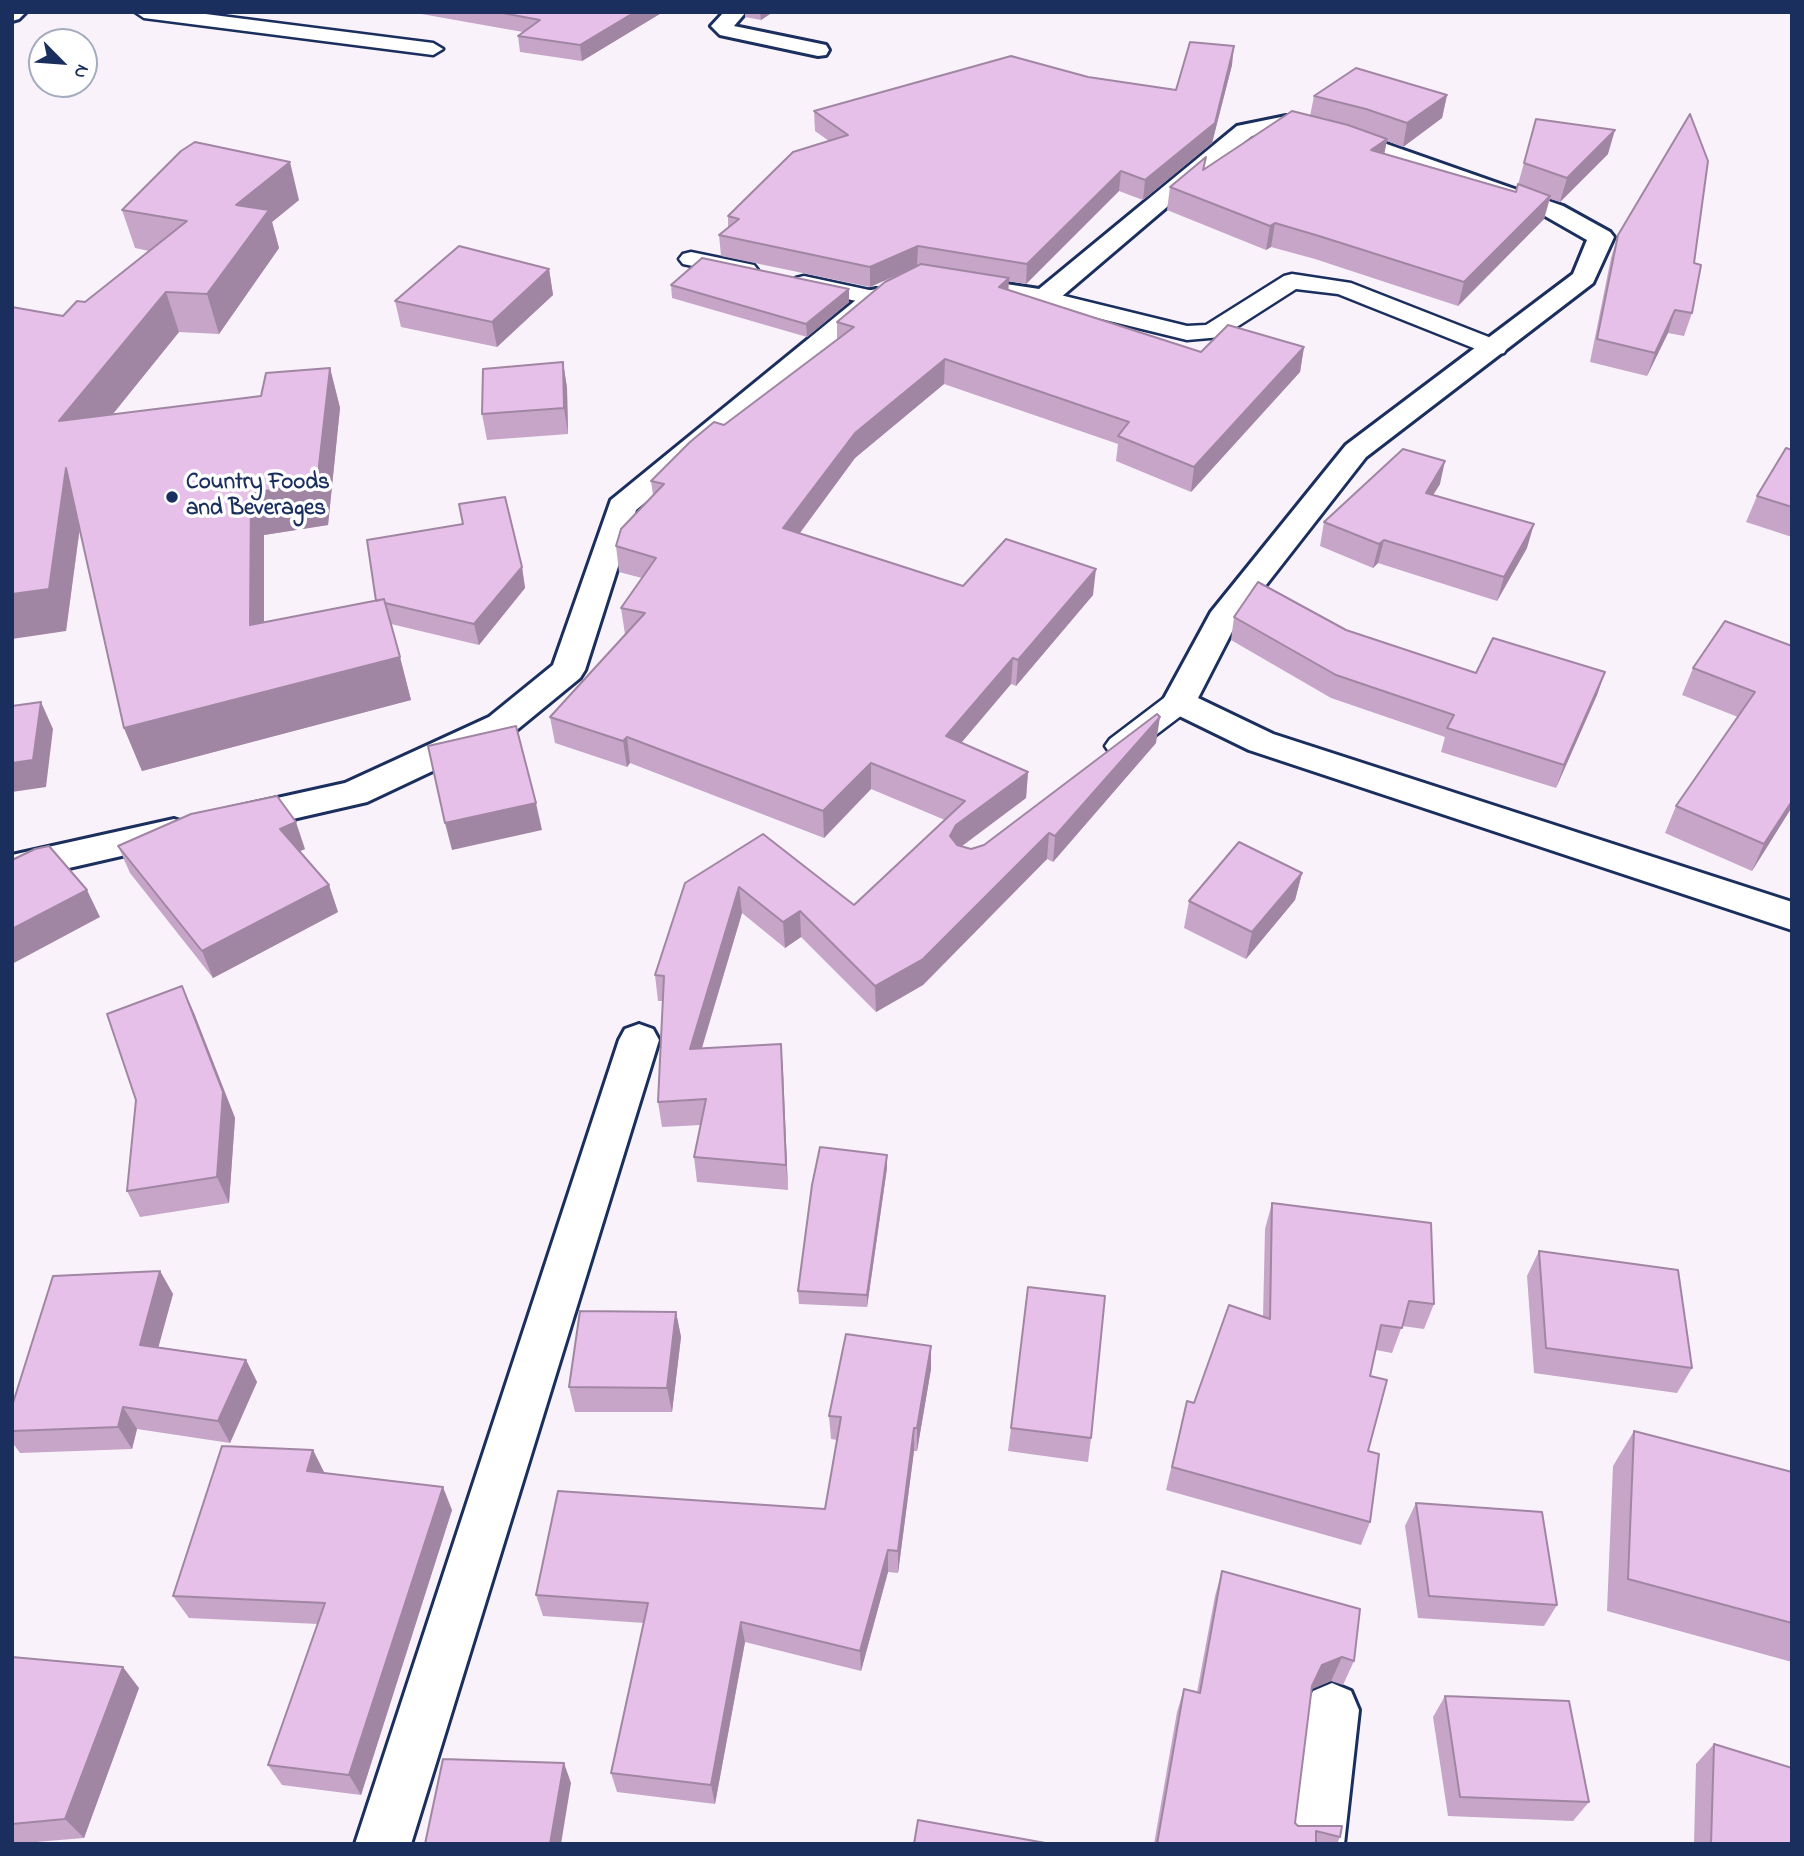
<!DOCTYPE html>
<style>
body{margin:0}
#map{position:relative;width:1804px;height:1856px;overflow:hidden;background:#faf2fb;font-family:"Indie Flower",sans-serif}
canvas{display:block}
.frame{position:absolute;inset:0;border:14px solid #1b2f5e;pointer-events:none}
.north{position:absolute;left:28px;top:28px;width:70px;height:70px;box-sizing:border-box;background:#fff;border:2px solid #a4acbf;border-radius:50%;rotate:115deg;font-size:19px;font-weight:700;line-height:28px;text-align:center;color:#1b2f5e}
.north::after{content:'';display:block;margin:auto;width:24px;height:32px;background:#1b2f5e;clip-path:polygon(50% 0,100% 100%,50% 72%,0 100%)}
</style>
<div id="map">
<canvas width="1804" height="1856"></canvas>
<div class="frame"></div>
<div class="north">N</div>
</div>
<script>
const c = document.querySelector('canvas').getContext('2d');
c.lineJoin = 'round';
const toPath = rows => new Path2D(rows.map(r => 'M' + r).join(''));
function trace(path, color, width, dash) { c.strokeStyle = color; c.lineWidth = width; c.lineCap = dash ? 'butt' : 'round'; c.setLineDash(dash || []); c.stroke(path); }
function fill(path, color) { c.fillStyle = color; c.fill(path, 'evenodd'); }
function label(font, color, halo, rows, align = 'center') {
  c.font = font + ' "Indie Flower",sans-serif'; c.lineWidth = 7; c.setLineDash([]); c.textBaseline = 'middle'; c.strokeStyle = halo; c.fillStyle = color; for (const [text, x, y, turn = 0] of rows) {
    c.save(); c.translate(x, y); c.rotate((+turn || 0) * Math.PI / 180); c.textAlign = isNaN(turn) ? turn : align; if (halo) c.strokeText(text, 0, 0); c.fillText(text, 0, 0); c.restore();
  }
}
const service = toPath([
 [135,12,190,12,433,43,443,49,433,55,144,18,135,12],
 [691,252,754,265,758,270,754,275,746,277,683,264,679,259,683,254,691,252],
 [1292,274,1351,283,1504,343,1507,348,1504,353,1495,355,1486,353,1338,294,1296,289,1221,337,1187,340,1036,303,1032,298,1036,293,1044,291,1187,326,1206,325,1284,276,1292,274],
 [804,276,883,293,887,298,883,303,875,305,796,288,792,283,796,278,804,276],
 [1179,692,1190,695,1195,702,1190,709,1132,753,1121,757,1110,753,1105,746,1110,739,1168,695,1179,692]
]);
const minor = toPath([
 [724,12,746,12,734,26,826,45,829,50,826,55,818,56,720,35,711,26,724,12],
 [1286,116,1361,135,1563,206,1610,232,1614,237,1593,283,1366,457,1237,622,1198,698,1273,734,1792,902,1792,930,1249,750,1167,710,1162,702,1211,612,1346,445,1573,274,1587,240,1545,216,1345,145,1286,130,1252,136,1235,149,1053,304,1044,306,973,295,964,293,960,287,964,281,973,279,1039,289,1237,126,1286,116],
 [876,289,885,291,889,297,885,303,636,510,585,670,580,678,513,733,367,802,236,832,223,828,218,819,223,810,345,783,489,717,553,665,611,500,867,291,876,289],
 [174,819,187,823,192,832,187,841,12,881,12,855,174,819],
 [639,1024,653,1029,659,1040,411,1844,355,1844,619,1040,625,1029,639,1024],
 [1332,1683,1351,1691,1359,1710,1344,1844,1288,1844,1305,1710,1313,1691,1332,1683]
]);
const tertiary = toPath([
 [12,12,26,12,19,19,12,21,12,12]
]);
const wall = toPath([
 [410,12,663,12,582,61,520,52,518,36,523,32],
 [745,12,773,12,761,20,745,17],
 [1232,65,1212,143,1143,200,1119,191,1026,284,1008,281,1008,290,1201,352,1304,347,1300,372,1191,492,1116,461,1118,444,944,384,855,458,800,533,963,586,1093,595,1016,686,1011,684,961,743,1028,772,1026,798,961,847,971,849,984,845,1156,743,1053,862,1047,859,923,985,876,1012,801,937,785,948,742,913,702,1048,781,1044,788,1190,697,1182,694,1157,701,1125,662,1127,658,1102,663,1001,658,1001,655,975,763,834,854,905,945,820,871,789,824,838,630,763,627,767,555,743,550,717,625,634,621,608,642,578,619,572,616,546,653,495,651,481,724,425,837,339,837,322,904,272,870,287,721,256,719,235,728,228,728,216,829,141,815,131,814,111,1088,77,1176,90],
 [1447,95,1442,118,1403,147,1387,141,1384,154,1516,192,1536,119,1608,154,1560,202,1550,199,1544,219,1458,306,1315,259,1271,247,1266,250,1167,210,1170,187,1310,116,1314,96],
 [299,200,272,222,279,248,219,334,179,332,113,414,261,396,330,368,340,408,328,525,264,535,264,622,376,601,522,567,525,588,479,645,391,624,411,700,142,771,124,728,80,528,66,631,63,316,85,302,149,251,135,248,122,210],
 [1618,235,1694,263,1692,313,1684,336,1668,333,1647,376,1590,362,1611,258],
 [549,269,553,295,497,347,401,327,395,301],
 [671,285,849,289,849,302,807,337,672,298],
 [563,362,567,388,568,434,487,440,482,414],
 [1792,450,1792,537,1746,522,1757,496],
 [1440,484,1433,495,1527,548,1497,601,1378,563,1373,568,1320,546,1324,522],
 [1234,617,1346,630,1476,673,1605,672,1597,695,1556,788,1441,752,1445,737,1331,698,1231,640],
 [1792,646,1792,807,1752,871,1665,833,1676,806,1738,717,1682,695,1693,668],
 [118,846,305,849,299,851,329,885,338,912,213,978,130,873],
 [1302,873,1295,900,1246,959,1184,928,1189,901],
 [182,986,194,1013,235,1118,229,1203,140,1217,127,1191],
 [887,1168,867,1307,799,1304,798,1291],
 [1272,1203,1434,1304,1424,1329,1402,1326,1392,1353,1376,1350,1370,1376,1368,1451,1370,1522,1361,1545,1166,1490,1187,1401,1194,1403,1263,1317,1265,1229],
 [1539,1251,1692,1368,1677,1393,1534,1373,1527,1276],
 [160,1271,173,1294,158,1347,246,1360,257,1382,230,1443,137,1429,132,1449,20,1453,12,1442,12,1406],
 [676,1312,681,1337,672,1412,575,1412,569,1387],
 [931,1369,917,1451,914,1451,898,1573,888,1572,861,1671,745,1642,715,1804,617,1792,611,1773,644,1623,543,1616,536,1595,825,1509,837,1440,831,1439,829,1416],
 [1011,1428,1091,1438,1088,1462,1008,1451],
 [1634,1431,1792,1472,1792,1662,1607,1611,1613,1466],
 [313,1450,324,1473,452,1510,361,1795,282,1785,268,1765,318,1624,189,1618,173,1596],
 [1416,1503,1557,1605,1544,1626,1418,1618,1405,1526],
 [1222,1571,1354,1661,1343,1685,1331,1681,1312,1689,1295,1823,1298,1826,1340,1837,1337,1844,1154,1844,1177,1712,1184,1689,1197,1692,1215,1596],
 [12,1657,139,1688,84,1838,12,1844],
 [1445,1696,1589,1802,1573,1821,1448,1816,1433,1717],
 [1714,1744,1792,1844,1694,1844,1696,1764]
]);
const shadedWall = toPath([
 [635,12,663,12,582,61,580,45],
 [760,12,773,12,761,20],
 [1234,46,1232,65,1212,143,1143,200,1145,180],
 [1447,95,1442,118,1403,147,1407,123],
 [1615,130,1608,154,1560,202,1567,178],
 [1387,139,1383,161,1371,150],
 [290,162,299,200,272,222,279,248,219,334,207,294,236,205],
 [1121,171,1119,191,1026,284,1027,264],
 [1550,196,1544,219,1458,306,1464,282],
 [1275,223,1271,247,1266,250,1270,226],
 [918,246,917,266,870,287,870,267],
 [549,269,553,295,497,347,492,322],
 [1009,278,1008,302,999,287],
 [849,289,849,302,807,337,806,324],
 [166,292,179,332,74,462,59,421],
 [1675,310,1668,333,1647,376,1655,353],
 [1304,347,1300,372,1191,492,1194,467],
 [945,359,944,384,855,458,785,553,783,528,855,433],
 [563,362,567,388,568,434,564,408],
 [330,368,340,408,328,525,264,535,264,667,250,625,251,493],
 [1445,461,1440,484,1420,516,1426,493],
 [66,468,82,510,66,631,12,639,12,594],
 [1534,524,1527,548,1497,601,1504,577],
 [1384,540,1378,563,1373,568,1379,544],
 [522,567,525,588,479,645,474,624],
 [1096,569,1093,595,1016,686,1018,660],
 [400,657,411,700,142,771,124,728],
 [1013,658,1011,684,945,762,946,736],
 [1605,672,1597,695,1556,788,1564,765],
 [41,702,53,729,46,787,12,792,12,763],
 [1160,717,1156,743,1053,862,1055,836],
 [627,737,630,763,627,767,623,741],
 [871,763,871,789,824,838,823,811],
 [1028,772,1026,798,955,851,950,836,956,825],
 [1792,801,1792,807,1752,871,1764,844],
 [536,803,542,830,452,850,445,823],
 [296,822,305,849,289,856,280,829],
 [1049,833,1047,859,923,985,876,1012,875,986],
 [1302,873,1295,900,1246,959,1252,932],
 [329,885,338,912,213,978,202,951],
 [739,887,742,913,694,1074,690,1049],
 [87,890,100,917,12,964,12,929],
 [800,911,801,937,785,948,783,922],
 [182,986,194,1013,235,1118,229,1203,217,1177],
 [781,1044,783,1070,788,1190,786,1165],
 [887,1155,887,1168,867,1307,867,1295],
 [160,1271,173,1294,153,1367,140,1345],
 [676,1312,681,1337,672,1412,667,1388],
 [931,1346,931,1369,917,1451,917,1428],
 [246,1360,257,1382,230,1443,218,1421],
 [123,1407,137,1429,132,1449,118,1427],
 [914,1428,914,1451,898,1573,898,1551],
 [313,1450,325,1474,307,1471],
 [443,1487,452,1510,361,1795,349,1775],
 [888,1550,888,1572,861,1671,860,1651],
 [741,1622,745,1642,715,1804,711,1785],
 [1342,1657,1331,1681,1312,1689,1302,1710,1322,1665],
 [123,1667,139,1688,84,1838,65,1819],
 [564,1763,571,1783,561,1844,550,1844]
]);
const building = toPath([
 [497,12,635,12,580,45,518,36,540,20,497,12],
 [1190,42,1234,46,1215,123,1145,180,1121,171,1027,264,918,246,870,267,719,235,739,219,728,216,793,152,848,135,814,111,1011,56,1088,77,1176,90,1190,42],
 [1356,68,1447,95,1407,123,1366,109,1314,96,1356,68],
 [1292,111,1348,125,1387,139,1371,150,1516,192,1518,184,1550,196,1464,282,1319,236,1275,223,1270,226,1170,187,1206,157,1203,170,1292,111],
 [1690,114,1708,161,1694,263,1701,265,1692,313,1675,310,1655,353,1597,339,1618,235,1690,114],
 [1536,119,1615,130,1567,178,1524,163,1536,119],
 [195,142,290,162,236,205,269,210,207,294,166,292,59,421,261,396,266,373,330,368,317,483,251,493,250,625,384,599,400,657,124,728,66,468,49,589,12,594,12,307,63,316,77,301,85,302,187,221,122,210,181,151,195,142],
 [459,246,549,269,492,322,395,301,459,246],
 [702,258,849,289,806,324,671,285,702,258],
 [921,264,1009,278,999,287,1201,352,1228,325,1304,347,1194,467,1118,436,1129,422,945,359,855,433,783,528,963,586,1006,539,1096,569,1018,660,1013,658,946,736,1028,772,956,825,950,836,957,845,971,849,984,845,1157,714,1160,717,1055,836,1049,833,923,959,875,986,800,911,783,922,739,887,690,1049,781,1044,786,1165,694,1157,706,1099,658,1102,664,976,655,975,685,883,763,834,854,905,965,801,871,763,823,811,627,737,623,741,550,717,645,613,621,608,656,558,616,546,621,529,664,484,651,481,690,442,714,422,724,425,854,327,837,322,885,282,921,264],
 [563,362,564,408,482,414,483,369,563,362],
 [1786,448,1792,450,1792,507,1757,496,1786,448],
 [1403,449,1445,461,1426,493,1534,524,1504,577,1384,540,1379,544,1324,522,1403,449],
 [505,497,522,567,474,624,385,603,384,599,376,601,367,540,463,524,459,504,505,497],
 [1258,582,1346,630,1476,673,1493,638,1605,672,1564,765,1447,728,1454,715,1336,675,1234,617,1258,582],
 [1725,621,1792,646,1792,801,1764,844,1676,806,1755,692,1693,668,1725,621],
 [41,702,33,760,12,763,12,706,41,702],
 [516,726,536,803,445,823,428,746,516,726],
 [277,796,296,822,280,829,329,885,202,951,118,846,191,814,277,796],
 [1239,842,1302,873,1252,932,1189,901,1239,842],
 [49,846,87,890,12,929,12,860,35,849,49,846],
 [182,986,223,1092,217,1177,127,1191,136,1100,107,1014,182,986],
 [820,1147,887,1155,867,1295,798,1291,812,1185,820,1147],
 [1272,1203,1431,1223,1434,1304,1409,1301,1402,1328,1381,1325,1370,1376,1387,1380,1368,1451,1379,1454,1370,1522,1172,1467,1187,1401,1194,1403,1229,1305,1270,1319,1272,1203],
 [1539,1251,1678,1270,1692,1368,1546,1348,1539,1251],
 [160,1271,140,1345,246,1360,218,1421,123,1407,118,1427,12,1431,12,1406,53,1276,160,1271],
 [1028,1287,1105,1296,1091,1438,1011,1428,1028,1287],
 [580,1311,676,1312,667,1388,569,1387,580,1311],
 [846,1334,931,1346,917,1428,914,1428,898,1551,888,1550,860,1651,741,1622,711,1785,611,1773,648,1603,536,1595,558,1491,825,1509,841,1417,829,1416,846,1334],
 [1634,1431,1792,1472,1792,1623,1628,1579,1634,1431],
 [222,1446,313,1450,307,1471,443,1487,349,1775,268,1765,325,1603,173,1596,222,1446],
 [1416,1503,1542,1512,1557,1605,1429,1596,1416,1503],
 [1222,1571,1360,1609,1354,1661,1342,1657,1322,1665,1312,1686,1295,1823,1298,1826,1342,1826,1340,1837,1316,1831,1316,1844,1157,1844,1184,1689,1200,1693,1222,1571],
 [12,1657,123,1667,65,1819,12,1824,12,1657],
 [1445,1696,1569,1701,1589,1802,1460,1797,1445,1696],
 [1714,1744,1792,1768,1792,1844,1711,1844,1714,1744],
 [443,1759,564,1763,550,1844,425,1844,443,1759],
 [918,1820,1051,1844,914,1844,918,1820]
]);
const markers = [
 [172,497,7,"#1b2f5e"]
];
const farPoinames = [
 ["Country Foods",186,484],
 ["and Beverages",186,510]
];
trace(service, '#1b2f5e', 5);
trace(minor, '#1b2f5e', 6);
trace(tertiary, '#1b2f5e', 6);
fill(service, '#fff');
fill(minor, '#fff');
fill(tertiary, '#fff');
fill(wall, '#c6a5c8');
fill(shadedWall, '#a186a3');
fill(building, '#e6c0e9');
trace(building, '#a186a3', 2);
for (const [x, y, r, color] of markers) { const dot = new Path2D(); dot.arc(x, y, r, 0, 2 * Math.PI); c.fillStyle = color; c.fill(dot); trace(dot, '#fff', 2.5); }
label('bold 23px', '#1b2f5e', '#fff', farPoinames, 'left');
</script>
